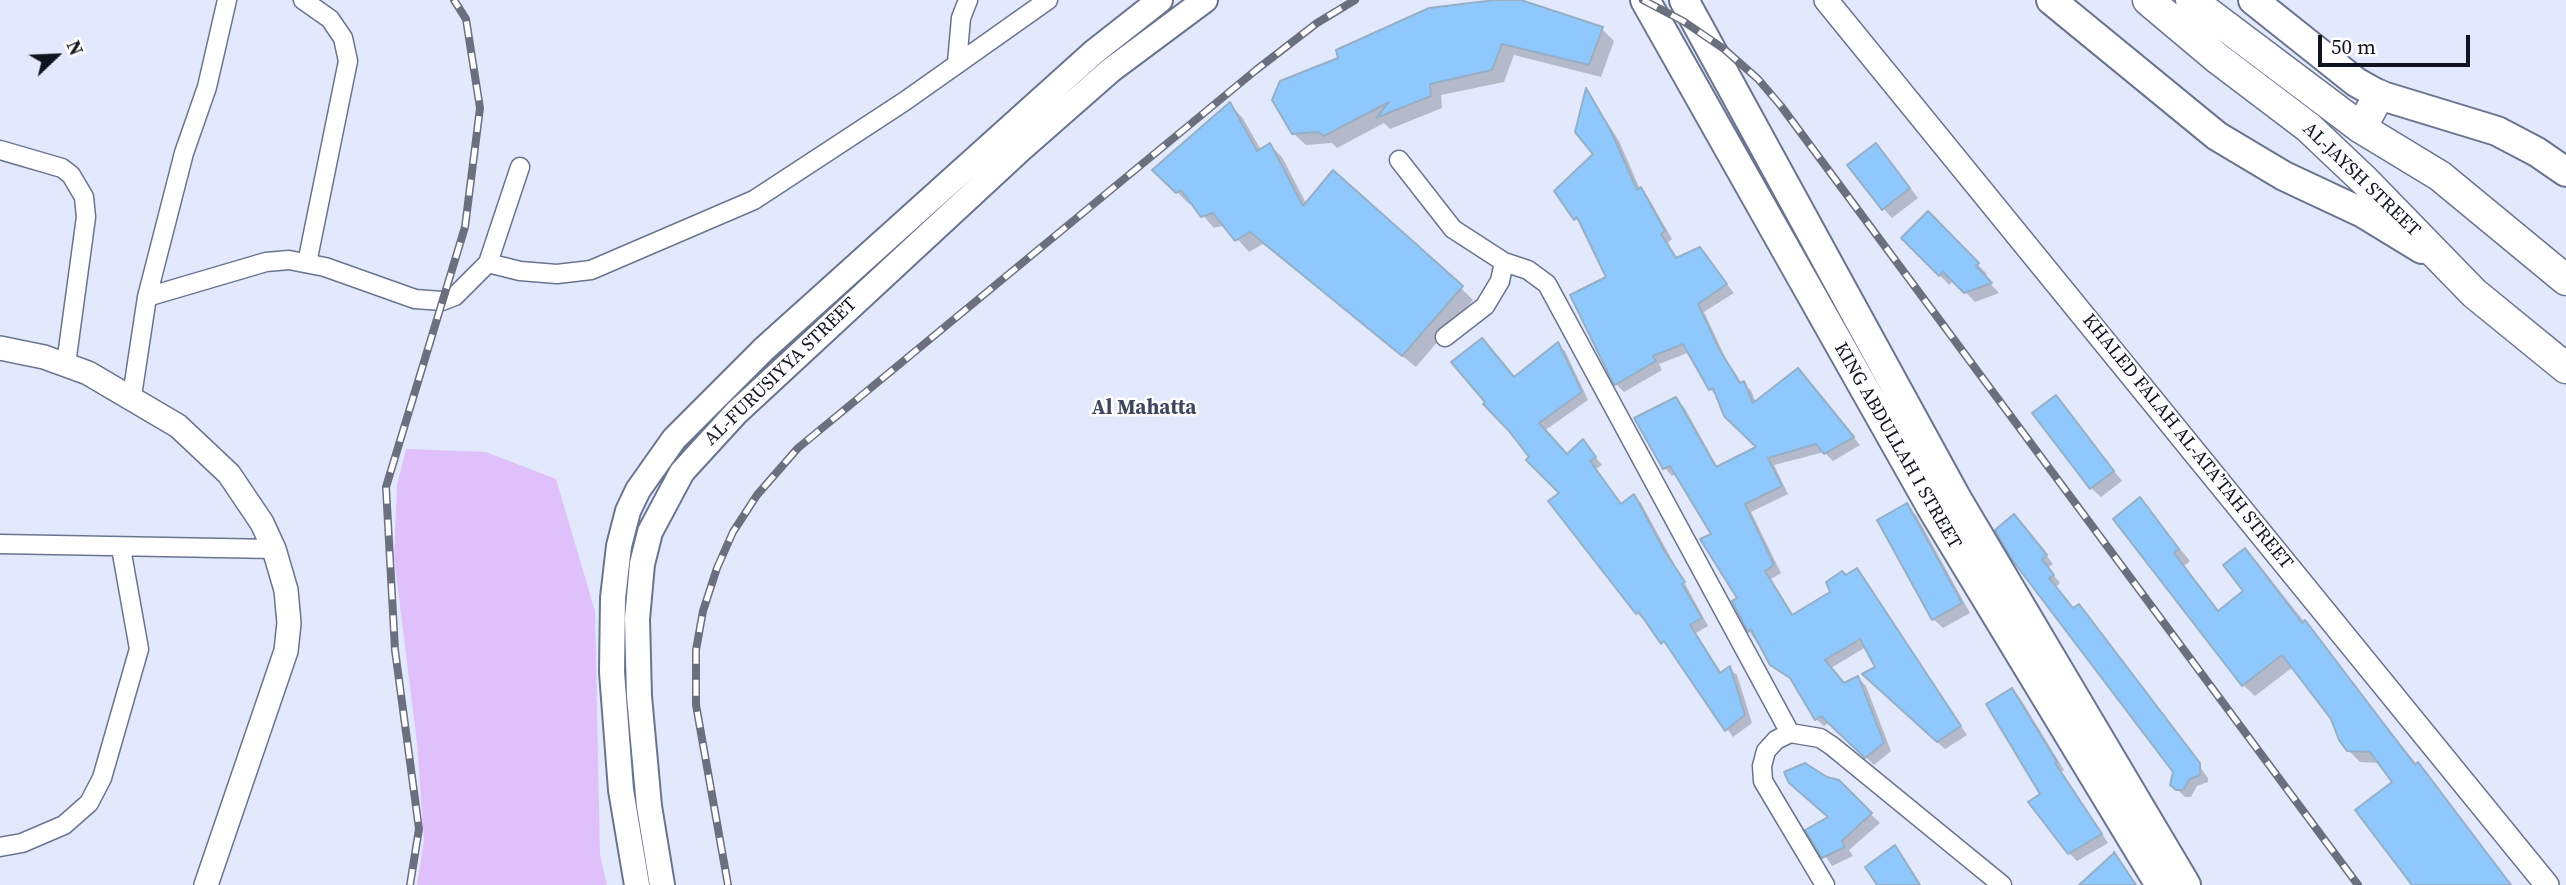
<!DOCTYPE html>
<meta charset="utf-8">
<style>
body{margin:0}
#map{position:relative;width:2566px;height:885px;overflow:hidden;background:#e2e9fc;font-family:"Source Serif 4",serif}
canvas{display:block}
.north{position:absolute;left:21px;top:21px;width:70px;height:70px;-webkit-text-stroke:5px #fff;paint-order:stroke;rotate:67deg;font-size:19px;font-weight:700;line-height:28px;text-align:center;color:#10141f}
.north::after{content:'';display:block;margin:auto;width:24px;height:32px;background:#10141f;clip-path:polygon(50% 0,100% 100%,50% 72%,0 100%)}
.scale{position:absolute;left:2318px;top:35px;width:152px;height:32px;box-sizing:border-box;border:4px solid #10141f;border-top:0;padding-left:9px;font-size:21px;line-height:24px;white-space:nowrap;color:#10141f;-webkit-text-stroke:5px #fff;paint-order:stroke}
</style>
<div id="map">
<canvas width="2566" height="885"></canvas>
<div class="north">N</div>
<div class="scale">50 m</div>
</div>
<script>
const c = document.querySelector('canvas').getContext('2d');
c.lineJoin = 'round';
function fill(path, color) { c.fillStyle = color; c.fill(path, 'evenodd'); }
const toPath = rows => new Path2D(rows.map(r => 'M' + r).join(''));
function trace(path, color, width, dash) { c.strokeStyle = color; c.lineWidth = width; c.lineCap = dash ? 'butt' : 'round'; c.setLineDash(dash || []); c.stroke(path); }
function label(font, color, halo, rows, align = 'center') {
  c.font = font + ' "Source Serif 4",serif'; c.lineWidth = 5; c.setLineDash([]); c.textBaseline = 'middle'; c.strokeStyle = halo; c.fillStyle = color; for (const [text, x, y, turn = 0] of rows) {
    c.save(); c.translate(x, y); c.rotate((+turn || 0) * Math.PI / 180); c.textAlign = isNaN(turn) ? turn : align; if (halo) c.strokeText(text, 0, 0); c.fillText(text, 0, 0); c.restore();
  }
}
const green = toPath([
 [406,449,486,452,556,479,595,611,600,855,607,885,417,885,424,840,417,743,394,557,397,485]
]);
const shadow = toPath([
 [1509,0,1602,29,1614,41,1601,77,1514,55,1504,82,1441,95,1442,108,1390,129,1384,123,1337,148,1332,143,1306,145,1293,133],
 [1587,91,1619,141,1640,189,1648,197,1672,239,1668,243,1678,259,1699,249,1734,293,1704,312,1726,359,1742,384,1751,390,1756,403,1798,370,1860,445,1833,461,1824,452,1774,465,1788,494,1751,512,1781,573,1771,579,1794,616,1832,593,1856,570,1967,735,1945,749,1871,682,1877,668,1866,647,1831,668,1845,685,1858,678,1866,686,1891,751,1874,765,1830,722,1824,726,1816,719,1794,682,1771,664,1749,631,1713,534,1676,474,1672,476,1665,468,1637,419,1676,399,1684,407,1718,468,1759,448,1710,389,1690,352,1659,364,1662,370,1624,392,1616,384,1608,278,1583,226,1575,218,1595,155],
 [1230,105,1242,117,1261,150,1270,145,1282,157,1307,205,1461,288,1473,300,1416,367,1263,244,1249,252,1225,225,1214,228,1192,203,1189,204,1155,170],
 [1885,155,1918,198,1892,218,1883,208],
 [1928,214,1987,274,1984,277,1999,293,1975,302,1954,280,1949,285,1904,238],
 [1557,344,1565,351,1588,400,1544,431,1567,456,1583,442,1602,465,1596,469,1622,505,1634,496,1641,503,1708,626,1696,633,1722,674,1729,668,1737,675,1752,723,1733,737,1671,649,1637,613,1551,501,1562,493,1510,429,1514,379],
 [2056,397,2122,481,2101,497,2091,488],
 [2140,500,2190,561,2184,566,2219,612,2246,592,2245,551,2257,562,2512,885,2414,885,2395,782,2380,763,2360,762,2348,750,2332,718,2293,667,2255,696,2243,685],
 [1906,506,1916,515,1970,613,1943,628,1933,619],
 [2022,524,2053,564,2048,568,2060,583,2056,587,2074,610,2079,606,2087,614,2208,778,2208,782,2197,786,2191,797,2185,797,2172,784,2175,771,2012,556],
 [2012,690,2020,698,2064,770,2061,772,2108,843,2077,861,2069,853],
 [1838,782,1880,823,1849,850,1853,856,1832,866,1808,830,1830,818],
 [1895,847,1902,855,1921,885,1877,885]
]);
const building = toPath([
 [1495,0,1521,0,1603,27,1589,65,1502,44,1492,70,1430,84,1431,96,1376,118,1389,102,1324,136,1318,132,1292,134,1272,100,1280,81,1338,58,1336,50,1429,8,1495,0],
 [1586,88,1611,131,1637,190,1641,187,1665,231,1661,234,1676,258,1700,247,1727,284,1698,304,1719,349,1740,383,1744,381,1753,403,1798,368,1854,437,1824,454,1816,444,1768,458,1782,486,1745,504,1774,565,1765,571,1792,615,1830,592,1826,582,1842,571,1846,575,1857,568,1961,726,1937,742,1862,674,1875,667,1860,639,1825,660,1844,683,1858,676,1884,743,1865,758,1821,716,1815,720,1790,678,1770,665,1751,629,1748,632,1732,601,1737,598,1700,539,1711,534,1670,466,1663,469,1634,418,1676,397,1716,467,1756,447,1724,416,1713,388,1709,390,1683,344,1653,356,1656,361,1615,385,1613,383,1570,295,1606,277,1577,217,1574,220,1554,191,1593,154,1575,132,1586,88],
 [1230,102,1257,151,1270,143,1303,206,1333,170,1463,286,1402,356,1250,232,1235,241,1213,213,1201,217,1181,190,1176,193,1152,170,1230,102],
 [1876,143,1910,188,1882,210,1847,165,1876,143],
 [1928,211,1979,263,1976,266,1992,283,1964,293,1943,272,1939,276,1901,238,1928,211],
 [1482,338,1514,377,1558,342,1582,392,1539,423,1567,454,1583,439,1596,457,1590,461,1621,504,1634,494,1665,552,1685,582,1682,584,1702,618,1690,625,1720,673,1730,666,1745,715,1725,731,1664,641,1661,644,1639,612,1636,614,1548,501,1559,493,1526,460,1529,457,1509,431,1483,404,1485,402,1451,362,1482,338],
 [2056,395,2114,471,2090,489,2032,413,2056,395],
 [2140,497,2179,549,2174,553,2218,611,2243,591,2223,565,2245,548,2302,623,2305,620,2415,765,2418,762,2511,885,2412,885,2355,810,2392,782,2370,752,2347,751,2339,740,2331,719,2282,655,2242,686,2113,519,2140,497],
 [1907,503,1962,603,1932,620,1877,520,1907,503],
 [2014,514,2047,555,2042,559,2054,575,2049,578,2073,608,2079,604,2200,763,2200,775,2190,779,2183,790,2176,790,2170,785,2173,772,2010,557,1995,530,2014,514],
 [2012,688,2057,762,2055,763,2102,834,2068,854,2028,802,2040,794,1986,704,2012,688],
 [1805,763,1827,777,1839,780,1872,813,1842,841,1845,847,1822,858,1805,830,1828,817,1789,783,1784,772,1805,763],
 [1895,845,1920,885,1877,885,1865,867,1895,845],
 [2114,852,2136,885,2079,885,2114,853,2114,852]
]);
const minor = toPath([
 [303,0,330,19,343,38,348,61,307,263],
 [957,63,961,18,968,0],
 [0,150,62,168,71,175,84,197,86,217,66,364],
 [1399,160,1453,229,1504,262,1528,270,1547,284,1790,733],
 [488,263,520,271,557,274,591,270,754,200,905,101,1048,0],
 [147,297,266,262,289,260,325,267,415,299,442,301,455,296,488,263,520,167],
 [1445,337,1485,306,1500,281,1504,262],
 [132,396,147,297,184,153,207,87,227,0],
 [0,544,274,549],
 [0,847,22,843,64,825,89,803,102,778,139,649,121,548],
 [1825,885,1763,781,1762,766,1766,751,1776,740,1790,733,1820,738,1832,746,2002,885]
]);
const tertiary = toPath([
 [1826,0,2547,885],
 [0,348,44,357,88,373,178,426,229,474,262,523,274,549,286,590,289,623,286,651,206,885]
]);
const secondary = toPath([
 [637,885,621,790,612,672,613,598,619,546,628,511,638,490,674,439,764,349,1094,52,1160,0],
 [662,885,649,806,639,696,637,619,642,564,650,532,682,472,736,413,1021,149,1111,70,1205,0]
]);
const primary = toPath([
 [1645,0,1934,512,2160,885],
 [1684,0,1957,499,2186,885],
 [2051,0,2217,136,2284,176,2363,213,2422,249],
 [2253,0,2356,82,2379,95,2497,131,2537,152,2566,172]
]);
const trunk = toPath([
 [2148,0,2217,58,2308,127,2365,181,2474,293,2566,368],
 [2191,0,2361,128,2440,176,2566,280],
 [2361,128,2379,95]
]);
const rail = toPath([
 [1643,0,1683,21,1724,49,1758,79,1781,106,2358,885],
 [410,885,419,829,395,650,386,487,465,227,480,108,466,19,454,0],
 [728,885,696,705,696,650,703,611,717,568,733,532,757,495,798,448,1256,70,1317,23,1355,0]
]);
const streetNames = [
 ["AL-JAYSH STREET",2361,180,44],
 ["AL-FURUSIYYA STREET",781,372,-44],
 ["KHALED FALAH AL-ATA’TAH STREET",2187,442,51],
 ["KING ABDULLAH I STREET",1897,446,60]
];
const neighbourhoodNames = [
 ["Al Mahatta",1144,409]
];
fill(green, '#dfc0fa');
fill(shadow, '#0003');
fill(building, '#8fc8fc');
trace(building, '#96afc6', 2);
trace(minor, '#69748f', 21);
trace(tertiary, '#69748f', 26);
trace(secondary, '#69748f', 28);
trace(primary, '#69748f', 32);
trace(trunk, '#69748f', 33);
trace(minor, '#fff', 18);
trace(tertiary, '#fff', 23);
trace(secondary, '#fff', 24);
trace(primary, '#fff', 28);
trace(trunk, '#fff', 30);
trace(rail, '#6b707f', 8);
trace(rail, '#fff', 5, [16]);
label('19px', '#10141f', '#fff', streetNames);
label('bold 21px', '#3c465f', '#fff', neighbourhoodNames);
</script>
